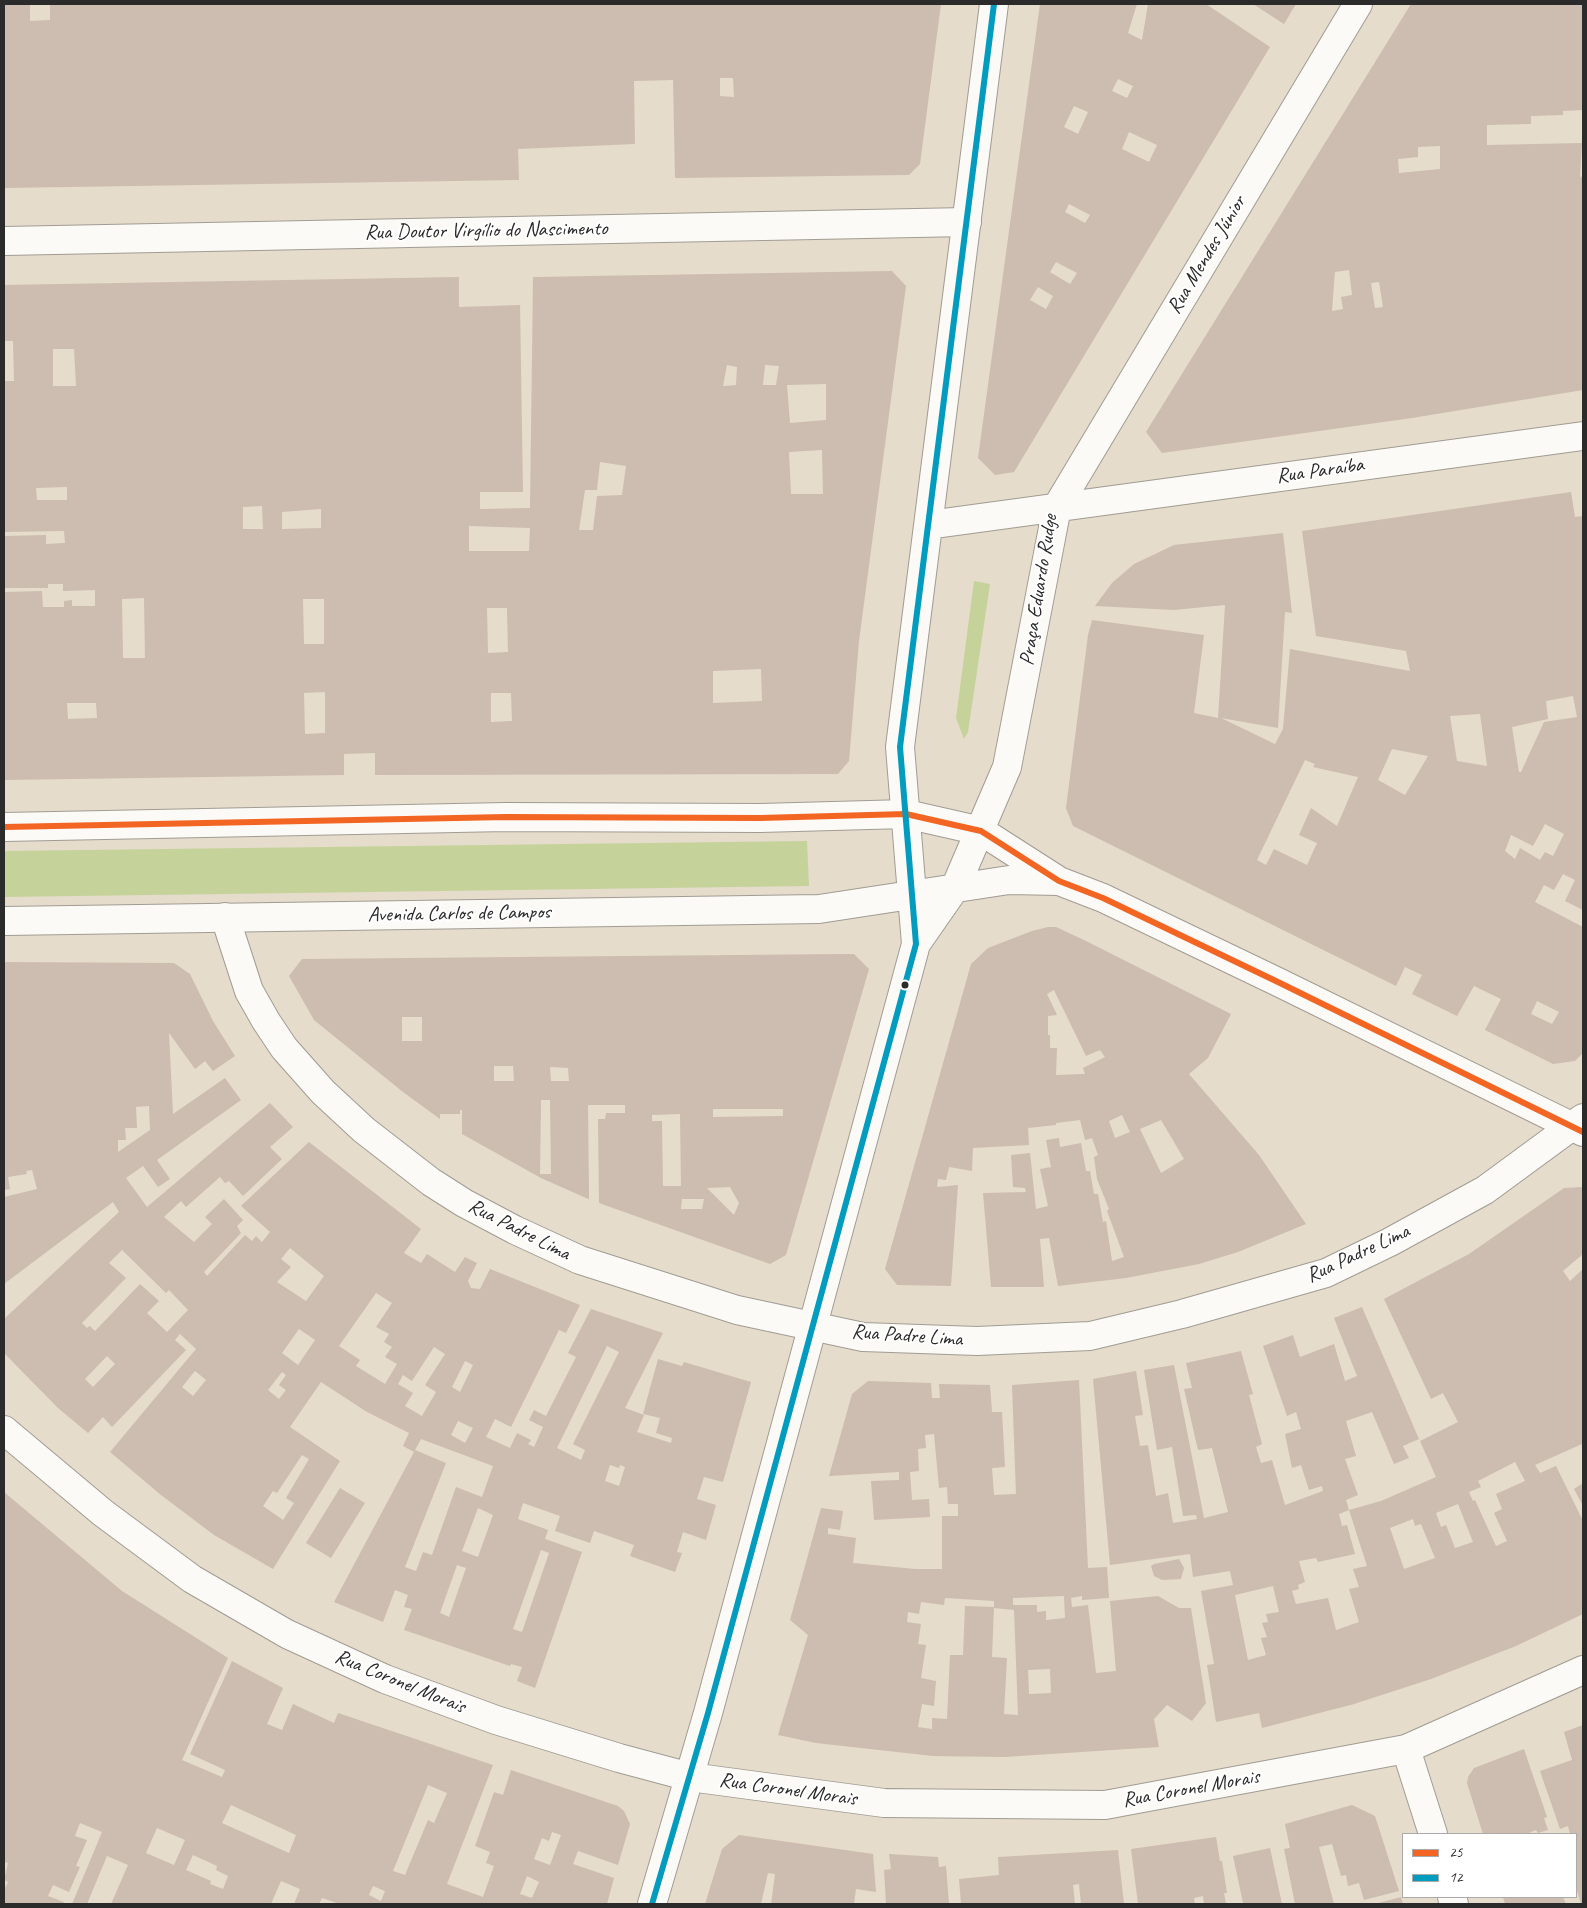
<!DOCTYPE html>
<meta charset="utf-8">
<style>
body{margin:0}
#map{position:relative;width:1587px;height:1908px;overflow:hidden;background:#e5dccb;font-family:Caveat,sans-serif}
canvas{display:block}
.frame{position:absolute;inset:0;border:5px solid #2b2b2b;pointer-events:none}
.legend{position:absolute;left:1402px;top:1833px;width:175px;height:65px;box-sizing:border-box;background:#fff;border:1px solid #aaa;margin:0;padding:6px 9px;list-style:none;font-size:15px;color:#2b2b2b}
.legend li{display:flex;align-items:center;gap:10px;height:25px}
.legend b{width:25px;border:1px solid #aaa}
</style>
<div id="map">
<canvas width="1587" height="1908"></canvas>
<div class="frame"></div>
<ul class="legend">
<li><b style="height:6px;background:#f26522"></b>25</li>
<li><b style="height:6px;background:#049cbe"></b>12</li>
</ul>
</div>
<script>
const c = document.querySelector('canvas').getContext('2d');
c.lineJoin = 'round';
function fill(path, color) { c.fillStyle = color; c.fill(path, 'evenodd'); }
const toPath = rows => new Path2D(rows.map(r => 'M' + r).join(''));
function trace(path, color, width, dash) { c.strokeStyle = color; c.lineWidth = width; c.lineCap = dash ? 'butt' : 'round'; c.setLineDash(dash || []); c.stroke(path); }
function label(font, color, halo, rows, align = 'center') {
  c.font = font + ' Caveat,sans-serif'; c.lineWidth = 4; c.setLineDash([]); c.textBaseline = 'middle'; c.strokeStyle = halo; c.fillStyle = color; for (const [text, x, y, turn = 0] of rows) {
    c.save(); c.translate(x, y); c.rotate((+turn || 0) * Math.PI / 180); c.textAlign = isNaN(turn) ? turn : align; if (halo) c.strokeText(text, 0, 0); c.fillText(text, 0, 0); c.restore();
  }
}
const green = toPath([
 [974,581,990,584,968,732,964,739,956,718],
 [807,841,809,886,4,897,4,851]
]);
const building = toPath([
 [4,4,30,4,30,21,50,20,50,4,941,4,920,164,909,175,675,178,673,80,634,81,635,144,518,149,519,180,4,188],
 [720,78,733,78,734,97,720,96],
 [1040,4,1137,4,1128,33,1142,40,1148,4,1206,4,1270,47,1014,472,995,475,978,458],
 [1118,79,1133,86,1127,98,1112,91],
 [1074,106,1088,112,1078,134,1064,127],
 [1129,132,1157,145,1149,162,1122,149],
 [1069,204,1090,215,1085,223,1065,212],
 [1056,262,1077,273,1070,284,1050,272],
 [1038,287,1053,296,1046,309,1030,300],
 [1253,4,1296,4,1284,24],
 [1411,4,1583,4,1583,110,1563,111,1563,115,1531,116,1531,124,1487,125,1487,145,1582,143,1580,177,1583,176,1583,390,1412,418,1162,453,1146,432],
 [1440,146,1440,169,1399,173,1398,159,1418,157,1418,147],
 [1349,270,1352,295,1341,297,1343,309,1332,311,1335,272],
 [1379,282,1383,307,1375,308,1371,283],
 [892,271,906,286,859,641,849,761,838,774,375,775,375,753,344,754,344,775,4,780,4,592,42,591,43,607,64,607,64,601,72,600,72,606,95,606,95,590,63,591,63,584,48,584,48,588,4,588,4,536,46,535,46,544,65,543,64,531,4,532,4,381,14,381,13,341,4,341,4,285,459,277,459,307,520,305,523,492,480,492,480,509,530,508,533,277],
 [53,349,74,349,76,386,53,386],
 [727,365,737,367,736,385,723,386],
 [765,365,779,366,776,385,763,385],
 [826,384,826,420,790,423,787,385],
 [822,450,823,494,791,494,789,452],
 [600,462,626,466,622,495,597,496,593,530,579,530,585,490,597,490],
 [67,487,67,500,37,500,36,488],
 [262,506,263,529,243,529,243,507],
 [321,509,321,528,282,529,282,512],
 [469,526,530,528,529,551,469,551],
 [144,598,145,658,123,658,122,599],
 [303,599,324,599,324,644,304,644],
 [487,608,507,608,508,652,488,653],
 [761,669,762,701,713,703,713,671],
 [325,692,325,733,305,734,304,693],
 [491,693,511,693,512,721,491,722],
 [67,703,96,703,97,718,68,719],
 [1571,492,1575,517,1583,516,1583,910,1565,901,1575,880,1563,874,1554,890,1544,885,1535,902,1583,927,1583,1053,1575,1061,1553,1064,1485,1030,1501,999,1474,986,1457,1016,1412,994,1422,975,1405,967,1396,986,1073,826,1066,808,1088,635,1092,620,1204,635,1194,713,1218,718,1225,605,1174,610,1095,606,1112,583,1134,564,1174,545,1283,533,1292,613,1285,612,1278,728,1221,718,1275,744,1283,729,1290,649,1410,671,1406,651,1316,636,1302,531],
 [1573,696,1577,717,1544,722,1521,772,1519,772,1512,727,1548,719,1546,701],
 [1480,714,1485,750,1487,766,1457,761,1450,716],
 [1392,749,1428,756,1405,795,1378,780],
 [1305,760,1315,764,1313,767,1358,777,1337,826,1311,808,1299,835,1317,843,1307,865,1274,849,1266,865,1257,860],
 [1545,824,1564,834,1553,856,1545,852,1540,860,1520,848,1515,859,1505,851,1511,835,1533,846],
 [1537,1001,1559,1012,1552,1024,1531,1014],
 [1048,927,1056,927,1086,941,1231,1014,1208,1058,1189,1074,1259,1155,1306,1224,1238,1252,1199,1264,1126,1278,1058,1286,1049,1238,1040,1239,1044,1287,991,1287,983,1193,1026,1192,1025,1188,1013,1187,1011,1155,1030,1153,1036,1209,1048,1206,1040,1169,1051,1167,1046,1140,1059,1138,1060,1147,1081,1143,1086,1171,1090,1171,1094,1194,1098,1194,1103,1222,1106,1221,1112,1261,1124,1257,1107,1211,1109,1209,1097,1179,1094,1157,1098,1155,1092,1138,1085,1140,1080,1120,1056,1123,1056,1125,1028,1128,1029,1145,973,1148,972,1171,949,1167,946,1180,938,1179,937,1187,958,1185,951,1286,897,1285,885,1269,971,964,988,948,1032,931],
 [1054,990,1086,1056,1100,1050,1105,1057,1083,1068,1085,1074,1056,1075,1057,1048,1050,1048,1050,1035,1048,1035,1048,1016,1057,1015,1047,994],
 [1122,1115,1130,1132,1115,1138,1109,1121],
 [1161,1120,1184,1159,1161,1173,1140,1129],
 [843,954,854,954,869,969,786,1255,770,1264,599,1203,598,1119,605,1119,606,1113,625,1113,625,1105,588,1105,589,1199,586,1198,541,1178,462,1134,462,1110,460,1110,460,1114,440,1114,440,1119,403,1092,314,1020,289,976,302,959],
 [402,1017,422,1017,422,1041,402,1041],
 [494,1066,513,1066,514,1081,494,1081],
 [550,1067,568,1068,569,1081,551,1081],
 [541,1100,550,1100,551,1174,540,1174],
 [713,1109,783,1109,783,1116,713,1117],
 [680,1114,681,1186,663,1186,662,1121,652,1121,652,1115],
 [730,1187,739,1203,734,1215,707,1188],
 [682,1199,704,1199,702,1209,681,1209],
 [4,962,174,963,190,974,213,1021,235,1056,213,1071,205,1061,195,1069,169,1033,173,1114,225,1078,241,1100,157,1160,170,1179,158,1187,143,1166,126,1178,147,1207,270,1103,293,1127,270,1147,282,1159,243,1196,229,1181,225,1183,220,1177,186,1207,181,1201,164,1217,194,1242,212,1224,205,1217,224,1199,243,1220,237,1226,241,1233,204,1272,207,1276,245,1235,252,1241,256,1236,262,1242,270,1232,241,1206,309,1142,421,1229,404,1253,421,1263,427,1254,455,1272,465,1257,477,1263,468,1281,471,1288,480,1289,490,1269,580,1305,566,1333,559,1330,511,1427,495,1419,486,1437,510,1448,517,1433,531,1440,528,1444,534,1447,543,1427,529,1420,534,1410,546,1416,576,1357,568,1353,591,1309,663,1333,625,1408,644,1415,637,1432,671,1443,672,1438,656,1433,660,1418,643,1414,658,1359,682,1366,684,1362,751,1382,723,1482,704,1477,697,1499,716,1505,706,1540,683,1532,677,1552,682,1553,675,1572,630,1556,634,1545,594,1531,590,1543,555,1531,560,1516,523,1503,518,1519,548,1530,545,1539,582,1552,535,1688,517,1681,522,1667,511,1664,510,1666,404,1630,412,1609,404,1607,408,1595,395,1590,383,1622,334,1602,414,1452,403,1446,409,1433,367,1412,321,1382,290,1427,340,1461,273,1569,214,1535,161,1495,110,1452,196,1349,180,1334,175,1340,186,1350,112,1427,103,1417,88,1433,58,1408,4,1353,4,1319,119,1212,113,1202,4,1284,4,1197,37,1189,32,1170,26,1171,27,1174,8,1177,10,1189,4,1190],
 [149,1106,150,1130,118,1152,118,1140,126,1140,125,1128,137,1128,136,1107],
 [290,1248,324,1276,306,1301,277,1282,291,1267,281,1259],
 [122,1250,166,1293,169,1290,188,1310,167,1332,147,1313,159,1301,140,1284,95,1331,90,1326,87,1328,82,1323,126,1278,109,1263],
 [376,1293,392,1303,376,1327,389,1334,384,1342,392,1347,385,1357,397,1364,385,1384,356,1366,360,1360,339,1346],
 [299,1329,315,1340,298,1365,282,1353],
 [607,1346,619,1352,573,1444,585,1450,581,1460,557,1448],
 [434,1347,445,1354,425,1385,436,1392,422,1416,405,1406,413,1393,398,1384,403,1375,412,1381],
 [107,1356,115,1364,93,1387,85,1379],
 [465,1361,473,1365,460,1392,452,1387],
 [195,1371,206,1380,193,1396,182,1387],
 [282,1372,286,1375,279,1385,286,1390,279,1399,268,1390],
 [458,1421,473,1428,465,1443,451,1435],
 [421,1439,493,1466,482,1497,456,1487,432,1555,423,1552,416,1571,405,1567,446,1463,415,1450],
 [302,1455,309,1459,286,1498,294,1503,283,1520,263,1506,273,1491,277,1493],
 [610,1465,619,1468,620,1465,625,1467,619,1486,605,1481],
 [478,1508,493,1515,478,1557,462,1551],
 [541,1550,549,1553,522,1632,513,1629],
 [457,1565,466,1568,449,1617,440,1613],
 [1583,1187,1583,1254,1563,1271,1570,1281,1583,1269,1583,1448,1582,1444,1535,1465,1540,1473,1556,1466,1583,1521,1583,1614,1516,1646,1431,1679,1354,1704,1262,1728,1259,1713,1216,1722,1207,1665,1214,1664,1201,1591,1233,1585,1230,1571,1193,1577,1190,1554,1110,1565,1093,1379,1136,1371,1143,1415,1135,1416,1140,1446,1148,1445,1156,1496,1168,1493,1173,1523,1197,1519,1196,1515,1183,1516,1172,1447,1157,1450,1144,1370,1174,1365,1204,1518,1228,1512,1212,1448,1198,1450,1184,1389,1192,1388,1186,1363,1241,1351,1253,1394,1249,1395,1262,1444,1256,1447,1261,1463,1272,1460,1285,1505,1323,1491,1322,1486,1309,1490,1301,1465,1292,1468,1285,1434,1301,1429,1296,1412,1287,1416,1263,1346,1293,1335,1300,1357,1334,1344,1345,1381,1357,1376,1334,1318,1362,1307,1419,1439,1403,1446,1409,1458,1394,1464,1372,1412,1346,1421,1356,1456,1345,1459,1358,1495,1346,1500,1349,1510,1339,1514,1342,1526,1347,1525,1355,1554,1318,1562,1316,1558,1299,1561,1305,1582,1298,1585,1299,1589,1292,1591,1296,1604,1328,1598,1336,1630,1359,1622,1349,1589,1359,1587,1353,1569,1367,1566,1349,1510,1381,1501,1436,1477,1420,1441,1458,1422,1443,1393,1431,1399,1384,1299,1469,1254,1564,1188],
 [1515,1462,1525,1481,1496,1494,1502,1509,1494,1513,1507,1541,1496,1546,1475,1500,1473,1501,1469,1492,1481,1487,1478,1481],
 [1458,1504,1473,1542,1455,1548,1446,1525,1441,1527,1436,1513],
 [1413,1519,1415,1526,1421,1524,1435,1558,1404,1569,1390,1528],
 [1273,1586,1279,1612,1266,1614,1268,1622,1262,1623,1267,1637,1261,1638,1266,1655,1248,1660,1235,1595],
 [1079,1380,1088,1568,1107,1567,1109,1598,1082,1600,1082,1596,1071,1598,1072,1607,1088,1605,1096,1673,1116,1671,1110,1601,1158,1596,1179,1608,1191,1608,1206,1703,1192,1721,1167,1705,1154,1719,1159,1747,1004,1757,933,1756,816,1743,778,1735,808,1635,790,1620,821,1508,843,1511,840,1530,828,1528,828,1534,856,1538,853,1563,915,1569,942,1569,942,1516,958,1516,958,1504,948,1504,947,1487,939,1488,934,1434,925,1435,926,1448,918,1449,919,1471,910,1472,912,1500,929,1499,930,1517,874,1520,871,1481,899,1480,899,1472,829,1476,852,1394,868,1381,931,1383,932,1398,940,1398,939,1384,990,1385,992,1412,1002,1412,1005,1467,992,1468,994,1495,1016,1494,1012,1385],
 [1064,1596,1065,1618,1046,1620,1046,1611,1037,1612,1037,1605,1013,1605,1013,1598],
 [945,1598,994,1601,994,1608,1014,1610,1018,1715,1004,1714,1007,1658,992,1657,994,1607,965,1606,963,1655,950,1655,947,1719,932,1718,932,1729,918,1727,922,1704,934,1706,936,1681,921,1678,926,1645,918,1644,921,1624,907,1622,908,1612,919,1614,921,1602,944,1605],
 [1050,1669,1051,1693,1029,1694,1028,1670],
 [1583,1483,1583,1506,1574,1489],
 [340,1488,365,1503,331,1558,306,1543],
 [4,1492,122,1591,228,1658,182,1760,222,1777,225,1770,190,1754,232,1661,283,1688,267,1724,282,1730,293,1704,334,1723,338,1713,493,1765,447,1884,483,1897,494,1866,486,1863,490,1852,475,1846,494,1792,503,1795,511,1770,618,1806,624,1811,630,1824,618,1865,578,1851,573,1864,614,1878,607,1904,340,1904,322,1898,319,1904,294,1904,300,1889,281,1881,271,1904,111,1904,128,1865,107,1856,87,1904,72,1904,102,1832,80,1823,75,1836,87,1840,76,1866,80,1867,69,1892,53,1885,48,1896,64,1902,63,1904,4,1904,4,1890,8,1882,4,1880,8,1863,4,1862],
 [428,1785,447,1793,434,1823,428,1820,405,1875,393,1871],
 [231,1805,296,1835,289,1853,222,1823],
 [157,1828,185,1840,174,1865,146,1853],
 [552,1832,561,1835,550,1865,534,1859,542,1838,549,1841],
 [193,1855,217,1866,216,1870,228,1876,223,1889,210,1884,211,1881,186,1870],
 [527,1876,539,1882,532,1898,520,1894],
 [373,1886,385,1891,381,1901,369,1895],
 [1179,1559,1184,1568,1181,1579,1162,1580,1154,1576,1151,1566,1154,1564],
 [1583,1725,1583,1904,1581,1904,1576,1887,1576,1834,1570,1834,1568,1826,1560,1829,1540,1771,1572,1760,1564,1732],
 [1524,1749,1547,1817,1544,1818,1548,1830,1538,1833,1536,1830,1526,1834,1483,1834,1467,1783,1468,1777,1474,1768],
 [1352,1805,1375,1816,1399,1891,1364,1900,1359,1883,1348,1886,1346,1875,1341,1876,1332,1844,1319,1847,1334,1904,1295,1904,1284,1849,1290,1848,1285,1824],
 [739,1835,873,1854,876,1892,856,1889,854,1904,771,1904,775,1874,768,1873,761,1904,705,1904,722,1849],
 [1216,1837,1220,1861,1222,1861,1227,1893,1224,1893,1226,1904,1204,1904,1203,1896,1194,1898,1195,1904,1138,1904,1131,1849],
 [1270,1848,1282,1904,1243,1903,1233,1856],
 [1118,1850,1124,1904,1081,1904,1079,1884,1073,1885,1075,1904,961,1904,959,1879,999,1875,998,1857],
 [889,1854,938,1857,939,1867,946,1866,949,1904,886,1904,884,1870,891,1869],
 [1401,1897,1403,1904,1375,1904],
 [1503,1897,1563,1897,1566,1904,1505,1904]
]);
const street = toPath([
 [4,241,967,222],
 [225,917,249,991,266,1021,284,1048,323,1092,364,1130,431,1182,464,1203,515,1230,580,1260,737,1310,863,1337,977,1341,1090,1336,1182,1314,1326,1273,1390,1242,1485,1190,1583,1118],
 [1406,1749,1433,1834],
 [1452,1897,1454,1904]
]);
const secondary = toPath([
 [928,525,1583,436],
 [4,827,506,817,760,818,906,814,981,831,1059,881,1103,898,1280,983,1583,1132],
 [4,921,819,909,1009,880,1059,881],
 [916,944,955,888,1007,767,1057,507,1358,4],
 [4,1430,103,1513,192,1579,287,1634,385,1679,496,1720,619,1758,690,1777,884,1803,1105,1805,1406,1749,1583,1670],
 [652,1904,708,1713,916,944,900,747,994,4]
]);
const bus1 = toPath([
 [4,827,506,817,760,818,906,814,981,831,1059,881,1103,898,1280,983,1583,1132]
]);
const bus2 = toPath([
 [652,1904,708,1713,916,944,900,747,994,4]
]);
const markers = [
 [905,985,4.5,"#2b2b2b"]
];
const streetNames = [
 ["Rua Doutor Virgílio do Nascimento",486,231,-1],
 ["Rua Mendes Júnior",1207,255,-59],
 ["Rua Paraíba",1320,471,-8],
 ["Praça Eduardo Rudge",1039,590,-81],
 ["Avenida Carlos de Campos",459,914,-1],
 ["Rua Padre Lima",519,1230,27],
 ["Rua Padre Lima",1358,1254,-25],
 ["Rua Padre Lima",907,1336,4],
 ["Rua Coronel Morais",400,1682,22],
 ["Rua Coronel Morais",1191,1789,-10],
 ["Rua Coronel Morais",788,1790,8]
];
fill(green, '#c5d39b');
fill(building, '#cdbcb0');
trace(street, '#a19c93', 30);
trace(secondary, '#a19c93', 30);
trace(street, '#fbfaf7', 28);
trace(secondary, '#fbfaf7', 28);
trace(bus1, '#f26522', 6);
trace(bus2, '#049cbe', 6);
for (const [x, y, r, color] of markers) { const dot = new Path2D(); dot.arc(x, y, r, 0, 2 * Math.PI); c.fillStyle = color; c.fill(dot); trace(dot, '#fff', 2); }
label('21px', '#2b2b2b', '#fff', streetNames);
</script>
